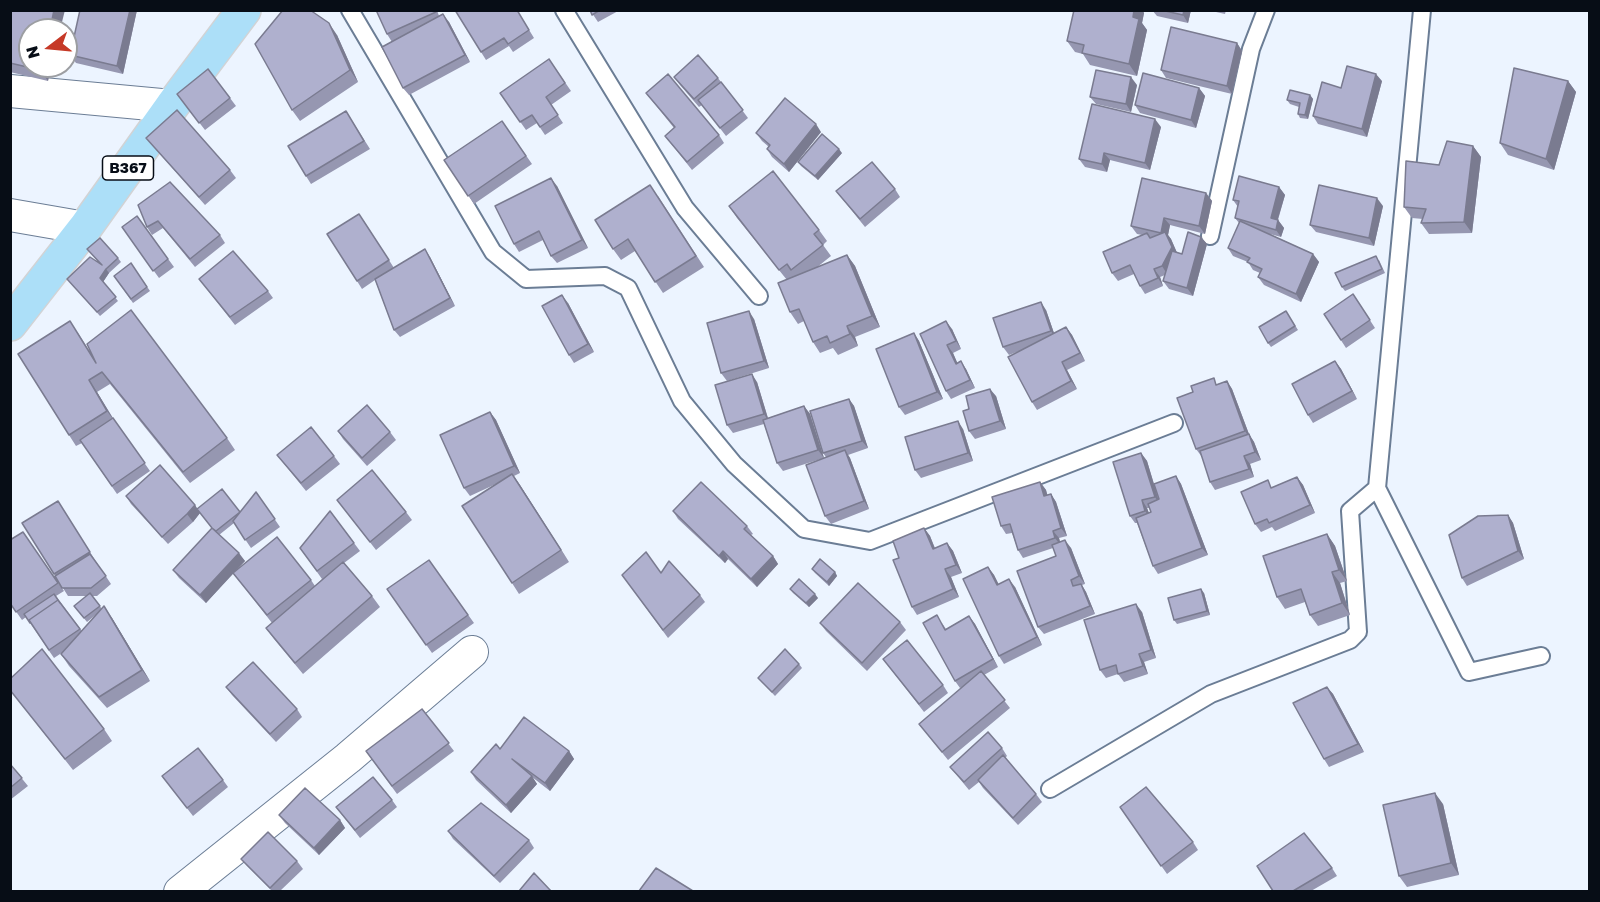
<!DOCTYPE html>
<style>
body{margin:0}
#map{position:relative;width:1600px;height:902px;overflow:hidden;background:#ecf4ff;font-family:"Golos Text",sans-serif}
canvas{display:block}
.frame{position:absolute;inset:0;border:12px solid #070d16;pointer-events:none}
.north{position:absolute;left:18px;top:18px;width:60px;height:60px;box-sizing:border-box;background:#fff;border:2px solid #9c9ea2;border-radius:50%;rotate:254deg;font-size:16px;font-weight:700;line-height:24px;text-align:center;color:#070d16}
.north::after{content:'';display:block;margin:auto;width:21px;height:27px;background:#c63927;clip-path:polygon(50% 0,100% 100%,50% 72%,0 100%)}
</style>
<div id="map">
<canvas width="1600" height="902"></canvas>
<div class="frame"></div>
<div class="north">N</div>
</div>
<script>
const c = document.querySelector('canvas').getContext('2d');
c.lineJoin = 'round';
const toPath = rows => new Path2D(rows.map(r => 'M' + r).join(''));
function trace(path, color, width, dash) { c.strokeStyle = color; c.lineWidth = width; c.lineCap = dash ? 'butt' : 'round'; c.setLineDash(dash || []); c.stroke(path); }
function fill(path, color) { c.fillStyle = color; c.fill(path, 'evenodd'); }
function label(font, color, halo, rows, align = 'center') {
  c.font = font + ' "Golos Text",sans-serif'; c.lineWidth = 4.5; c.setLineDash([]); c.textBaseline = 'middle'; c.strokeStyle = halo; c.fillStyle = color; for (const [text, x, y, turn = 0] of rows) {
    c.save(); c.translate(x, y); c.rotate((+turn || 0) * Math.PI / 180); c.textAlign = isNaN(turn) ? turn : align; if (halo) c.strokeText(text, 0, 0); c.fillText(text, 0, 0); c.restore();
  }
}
const service = toPath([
 [350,10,493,252,526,279,605,276,628,288,682,401,734,464,804,529,870,541,1174,423],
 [564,10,685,208,759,296],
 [1210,236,1251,49,1266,10],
 [1377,488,1469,672,1541,656],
 [1050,789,1211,694,1350,640,1358,632,1350,511,1377,488,1422,10]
]);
const minor = toPath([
 [10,91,172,106],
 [10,215,85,228],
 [180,892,348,758,472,652]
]);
const primary = toPath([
 [10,324,85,228,172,106,244,10]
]);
const wall = toPath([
 [10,10,30,66,51,66,48,81,10,72],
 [80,10,137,10,123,74,76,63,70,55],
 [437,10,439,16,449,22,470,62,409,95,403,88,392,42,387,34],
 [517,10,534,38,513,52,509,46,486,60,481,52],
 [590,10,620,10,598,22],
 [1074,10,1142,10,1144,13,1142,23,1147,30,1137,76,1090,65,1083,54,1075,52,1067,41],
 [1152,10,1191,10,1188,23,1157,16],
 [1207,10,1226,10,1225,14],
 [337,35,358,82,300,121,292,110],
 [1237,43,1242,51,1232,94,1166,78,1161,70],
 [549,59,571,91,551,105,563,123,545,135,537,123,526,130,500,93],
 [674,77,718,78,748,118,726,136,702,105,699,107,680,85],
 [1382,81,1367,137,1318,124,1313,116,1341,88],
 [1568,81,1576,92,1554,170,1508,155,1500,143],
 [1137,85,1131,112,1096,104,1090,97],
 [1199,88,1205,96,1196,128,1140,113,1135,105],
 [646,93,719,135,724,143,692,170,665,136,674,128],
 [177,94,230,98,236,106,205,130],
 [1310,95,1313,99,1308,119,1300,118,1298,114,1299,107,1290,104,1287,100],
 [346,111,370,149,311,184,306,176],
 [502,121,532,164,474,204,444,160],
 [1161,127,1150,170,1110,160,1107,172,1085,167,1079,159],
 [821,132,789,172,772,157,767,149,769,147,762,141,756,133],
 [146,138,230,170,236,178,205,205,152,145],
 [1473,146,1481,157,1472,233,1429,234,1421,223,1423,219,1412,218,1404,207],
 [842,153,818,180,801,166,798,162],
 [557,186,588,248,557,263,551,256,543,240,519,252,514,244],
 [1279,187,1285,195,1278,220,1284,228,1281,237,1270,234,1313,254,1319,262,1301,302,1264,285,1258,277,1260,273,1253,270,1248,262,1233,256,1228,248,1239,223,1235,218,1238,207,1233,200],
 [895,189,900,197,865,227,836,191],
 [1206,193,1212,201,1205,234,1170,225,1168,235,1171,239,1177,253,1182,254,1201,237,1207,244,1193,296,1169,289,1163,281,1165,275,1160,277,1163,286,1145,294,1140,286,1134,274,1118,281,1112,273,1142,235,1137,234,1131,226],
 [658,196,704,267,663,293,635,251,621,260,613,249],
 [138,205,220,235,225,243,195,267,163,228,152,235,147,227],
 [729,206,819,230,827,241,823,245,831,256,816,268,847,255,855,266,880,327,855,337,858,346,838,355,833,348,820,353,813,342,804,321,798,324,790,312,787,280,737,218],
 [1383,206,1374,246,1316,232,1310,225],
 [137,216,174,267,159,278,122,227],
 [364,221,394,268,430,257,455,306,400,337,394,330,375,280,362,289,357,281],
 [87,249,118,258,121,262,109,273,103,282,118,301,100,316,67,279,99,263],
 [1379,260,1385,273,1345,291,1342,287],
 [131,263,150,291,133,303,114,276],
 [199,279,268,291,273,298,235,325],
 [1353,294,1375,328,1346,348,1324,314],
 [568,303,594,352,574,363,569,355],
 [1046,310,1054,333,1066,327,1072,335,1085,361,1067,370,1077,389,1037,410,1032,402,1019,351,1009,355,1003,347],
 [1286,311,1298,330,1271,347,1268,343],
 [754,319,769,368,727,381,721,373],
 [952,329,961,349,953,353,957,363,966,369,975,388,951,399,946,391,920,334],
 [78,333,94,358,227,438,235,450,190,483,110,384,97,392,113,418,150,471,117,494,82,443,76,446,69,435],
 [914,333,919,341,943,399,905,415,899,407],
 [1335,361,1341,369,1357,399,1313,423,1308,415],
 [1227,381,1232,389,1249,434,1254,442,1261,460,1250,464,1254,477,1215,490,1210,482,1202,457,1196,449,1218,384],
 [757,382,768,418,804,406,810,414,824,458,783,471,777,463,764,424,733,433,727,425],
 [996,396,1006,429,975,439,969,431,969,409],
 [849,399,854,406,868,448,848,455,850,458,869,509,831,524,825,516,826,457,823,453],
 [490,412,496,420,520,473,514,476,569,562,519,594,512,583,496,484,470,496,464,488],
 [963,429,973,461,921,478,915,470],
 [338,431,390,432,396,440,367,466,343,439],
 [1141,453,1147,461,1159,500,1176,476,1181,484,1208,555,1158,574,1153,566,1137,523,1135,523,1130,516],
 [1147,508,1149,508,1151,512,1149,513],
 [277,455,334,456,340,464,306,491],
 [1297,477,1303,485,1315,513,1275,531,1272,527,1261,532,1255,524,1273,488],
 [1040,482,1046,490,1047,495,1051,494,1056,502,1067,536,1059,538,1060,542,1071,548,1085,584,1082,585,1086,592,1095,614,1044,634,1038,627,1056,556,1053,548,1023,558,1018,550,1012,533,1006,534,1001,526],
 [256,492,280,527,251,548,234,523,219,535,245,561,236,570,311,580,315,586,322,579,300,548,330,511,360,551,344,563,372,596,380,607,303,674,274,639,266,628,272,623,233,573,206,603,179,578,173,570,212,528,200,513,193,522,168,544,131,504,126,496,195,505,197,509,240,513],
 [337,500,406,512,412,520,376,550],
 [58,501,95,560,111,584,97,596,92,596,102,609,112,618,150,681,107,708,69,666,61,654,63,652,54,658,26,617,22,620,10,603,23,532,64,591,56,596,82,631,98,613,87,622,74,606,87,596,68,596,22,523],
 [673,511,747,526,753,534,751,535,773,556,778,564,757,587,728,559,725,563,678,519],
 [1508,515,1513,523,1524,559,1467,586,1462,578],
 [924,528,930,536,935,548,947,543,953,551,962,573,951,577,959,597,917,615,912,607,899,558],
 [1327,534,1335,546,1347,581,1340,583,1350,615,1318,626,1310,615,1305,602,1285,609,1277,597],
 [429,560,474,623,432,653,387,589],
 [988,567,994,575,999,585,1015,587,1042,645,1004,664,999,656],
 [812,569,835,572,837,576,829,586,815,573],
 [661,573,700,595,705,602,668,638,622,575],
 [790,589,818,598,809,607,793,593],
 [1204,593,1210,615,1177,624,1174,620],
 [1142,612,1156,658,1144,662,1148,674,1124,682,1118,674,1106,678,1100,670],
 [969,616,975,624,998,667,984,675,1010,708,948,760,919,724,963,687,960,688,955,681,942,623,946,629],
 [900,622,906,630,867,671,826,631,820,623],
 [883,659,943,685,948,693,924,712],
 [799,664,802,668,775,696,758,678],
 [10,679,104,729,112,741,73,770,10,690],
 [226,687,297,709,302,717,276,742,232,695],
 [1327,687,1333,694,1364,752,1329,767,1324,759],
 [422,709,454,751,397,794,366,751],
 [1002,748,1007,756,1005,758,1036,794,1042,802,1018,825,983,788,979,782,969,790,950,767],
 [569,751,574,759,550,791,532,777,537,784,511,813,476,780,471,772],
 [10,764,28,786,10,800],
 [162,776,223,780,228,787,193,816],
 [392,800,397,807,360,838,336,807],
 [1443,804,1459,875,1407,887,1399,876],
 [1120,807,1193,842,1198,850,1167,874],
 [279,815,340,820,345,828,319,855,285,823],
 [448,831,529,840,534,848,500,883,453,839],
 [241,859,297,861,303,869,280,891,272,891,247,866],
 [1332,868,1337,876,1311,891,1273,891]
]);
const shadedWall = toPath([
 [54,10,65,10,60,30,50,30],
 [130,10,137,10,123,74,117,66],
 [1134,10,1142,10,1144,13,1142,23,1147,30,1137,76,1129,64,1133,17],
 [1184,10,1191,10,1188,23,1183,15],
 [443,14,449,22,470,62,465,55],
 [329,23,337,35,358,82,350,70],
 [1237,43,1242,51,1232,94,1227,86],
 [41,66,51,66,48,81,40,70],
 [1376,74,1382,81,1367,137,1362,129],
 [1131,77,1137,85,1131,112,1126,104],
 [1568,81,1576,92,1554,170,1546,159],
 [1199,88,1205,96,1196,128,1191,120],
 [1310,95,1313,99,1308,119,1305,115],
 [1155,119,1161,127,1150,170,1145,163],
 [816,124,821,132,789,172,784,164],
 [1473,146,1481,157,1472,233,1464,222],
 [839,149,842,153,818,180,815,176],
 [1104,153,1110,160,1107,172,1102,164],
 [551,178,557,186,588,248,582,240],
 [1279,187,1285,195,1276,225,1271,218],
 [1206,193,1212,201,1205,234,1199,226],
 [1377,198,1383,206,1374,246,1369,238],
 [1164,218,1170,225,1168,235,1171,239,1178,255,1167,274,1162,266,1161,233],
 [1278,220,1284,228,1281,237,1276,230],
 [1201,237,1207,244,1193,296,1187,288],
 [425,249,430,257,455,306,450,298],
 [1313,254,1319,262,1301,302,1296,294],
 [847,255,855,266,880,327,872,316],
 [106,269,109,273,103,282,100,278],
 [1154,269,1160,277,1163,286,1158,278],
 [562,295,568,303,594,352,588,344],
 [1041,302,1046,310,1056,339,1051,331],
 [749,311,754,319,769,368,764,361],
 [946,321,952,329,961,349,956,341],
 [847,326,855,337,858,346,850,334],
 [1066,327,1072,335,1085,361,1080,353],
 [914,333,919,341,943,399,937,392],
 [947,345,953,353,961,371,956,364],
 [961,361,966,369,975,388,970,380],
 [1335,361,1341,369,1357,399,1352,391],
 [1062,362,1067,370,1077,389,1071,381],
 [752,374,757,382,769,422,764,414],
 [89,380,97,392,115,422,107,411],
 [1227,381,1232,389,1250,437,1249,434,1254,442,1261,460,1255,452,1250,439,1245,431],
 [990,389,996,396,1006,429,1000,421],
 [849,399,854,406,868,448,862,441],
 [804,406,810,414,824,458,818,450],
 [490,412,496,420,520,473,514,466],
 [958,421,963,429,973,461,968,453],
 [845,450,850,458,869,509,864,501],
 [1141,453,1147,461,1160,505,1155,497],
 [1244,456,1250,464,1254,477,1249,469],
 [512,474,520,485,569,562,561,550],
 [1176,476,1181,484,1208,555,1202,548],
 [1297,477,1303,485,1315,513,1310,505],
 [1040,482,1046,490,1050,504,1044,496],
 [1051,494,1056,502,1067,536,1061,528],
 [1142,500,1147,508,1151,519,1145,511],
 [195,505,200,513,193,522,187,514],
 [1508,515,1513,523,1524,559,1518,551],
 [924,528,930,536,938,557,933,549],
 [1053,531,1059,538,1061,546,1055,538],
 [1327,534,1335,546,1347,581,1339,570],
 [1065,540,1071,548,1085,584,1079,576],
 [947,543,953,551,962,573,956,565],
 [723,551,728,559,725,563,719,556],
 [239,553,245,561,206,603,200,595],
 [773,556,778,564,757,587,751,579],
 [988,567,994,575,1003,593,997,585],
 [945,569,951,577,959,597,953,589],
 [835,572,837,576,829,586,827,582],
 [1332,572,1340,583,1350,615,1342,603],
 [1009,579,1015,587,1042,645,1037,637],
 [1081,584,1086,592,1095,614,1090,606],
 [1201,589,1204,593,1210,615,1207,611],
 [815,594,818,598,809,607,806,603],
 [1136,604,1142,612,1156,658,1151,650],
 [104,606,112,618,150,681,142,670],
 [969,616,975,624,998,667,993,659],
 [1139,654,1144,662,1148,674,1143,666],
 [1327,687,1333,694,1364,752,1358,744],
 [569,751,574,759,550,791,545,783],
 [532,776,537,784,511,813,506,805],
 [1435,793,1443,804,1459,875,1451,863],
 [340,820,345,828,319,855,314,848]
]);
const building = toPath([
 [10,10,54,10,50,30,30,30,30,66,41,66,40,70,10,63,10,10],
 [80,10,130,10,117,66,70,55,80,10],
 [283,10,310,10,329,23,350,70,292,110,255,44,283,10],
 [376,10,435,10,436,12,387,34,376,10],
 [455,10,517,10,529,30,508,44,504,38,481,52,455,10],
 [590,10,600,10,592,15,590,10],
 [1074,10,1134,10,1133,17,1139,19,1129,64,1082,53,1084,45,1067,41,1074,10],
 [1161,10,1184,10,1183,15,1161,10],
 [443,14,465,55,403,88,382,47,443,14],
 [1171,27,1237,43,1227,86,1161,70,1171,27],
 [698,55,718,78,694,99,674,77,698,55],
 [549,59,565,83,546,97,558,115,540,127,532,115,520,122,500,93,549,59],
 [1347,66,1376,74,1362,129,1313,116,1322,82,1341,88,1347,66],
 [1514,68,1568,81,1546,159,1500,143,1514,68],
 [208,69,230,98,199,123,177,94,208,69],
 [1096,70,1131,77,1126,104,1090,97,1096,70],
 [1143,73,1199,88,1191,120,1135,105,1143,73],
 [668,74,719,135,687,162,665,136,675,127,646,93,668,74],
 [721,82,743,110,720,128,698,100,721,82],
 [1290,90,1310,95,1305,115,1298,114,1300,103,1287,100,1290,90],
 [785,98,816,124,784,164,767,149,770,145,756,133,785,98],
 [1092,104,1155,119,1145,163,1104,153,1102,164,1079,159,1092,104],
 [177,110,230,170,199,197,146,138,177,110],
 [346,111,364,141,306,176,288,146,346,111],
 [502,121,526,156,468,196,444,160,502,121],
 [822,134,839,149,815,176,798,162,822,134],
 [1447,141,1473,146,1464,222,1421,223,1426,209,1404,207,1406,161,1439,165,1447,141],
 [872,162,895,189,860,219,836,191,872,162],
 [773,171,819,230,814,234,823,245,791,270,787,264,779,270,729,206,773,171],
 [1239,176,1279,187,1271,218,1278,220,1276,230,1235,218,1239,201,1233,200,1239,176],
 [551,178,582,240,551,256,539,231,514,244,495,206,551,178],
 [1142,178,1206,193,1199,226,1164,218,1161,233,1131,226,1142,178],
 [170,182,220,235,190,259,158,221,147,227,138,205,170,182],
 [650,185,696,256,655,282,628,239,613,249,595,220,650,185],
 [1319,185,1377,198,1369,238,1310,225,1319,185],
 [359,214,389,260,357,281,327,234,359,214],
 [137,216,168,259,153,271,122,227,137,216],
 [1240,221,1313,254,1296,294,1258,277,1262,269,1247,262,1250,258,1228,248,1240,221],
 [1165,232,1172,247,1162,266,1154,269,1158,278,1140,286,1130,265,1112,273,1103,252,1147,233,1150,238,1165,232],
 [1188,232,1201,237,1187,288,1163,281,1172,251,1182,254,1188,232],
 [100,238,118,258,106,269,100,278,116,297,97,312,67,279,90,257,102,265,87,249,100,238],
 [425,249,450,298,394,330,375,279,425,249],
 [233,251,268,291,230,317,199,279,233,251],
 [847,255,872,316,847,326,850,334,830,343,827,336,813,342,799,309,790,312,778,283,847,255],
 [1376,256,1382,269,1342,287,1335,273,1376,256],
 [131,263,147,287,131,299,114,276,131,263],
 [1353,294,1370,320,1341,340,1324,314,1353,294],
 [562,295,588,344,569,355,542,306,562,295],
 [1041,302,1051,331,1003,347,993,318,1041,302],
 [131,310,227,438,183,472,102,372,89,380,107,411,69,435,18,354,70,321,96,363,87,344,131,310],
 [749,311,764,361,721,373,707,323,749,311],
 [1286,311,1295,326,1268,343,1259,327,1286,311],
 [946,321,956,341,947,345,956,364,961,361,970,380,946,391,920,334,946,321],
 [1066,327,1080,353,1062,362,1071,381,1032,402,1008,357,1066,327],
 [914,333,937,392,899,407,876,349,914,333],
 [1335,361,1352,391,1308,415,1292,384,1335,361],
 [752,374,764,414,727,425,715,385,752,374],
 [1214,378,1216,385,1227,381,1245,431,1196,449,1177,398,1193,392,1191,386,1214,378],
 [990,389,1000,421,969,431,963,411,969,409,966,396,990,389],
 [849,399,862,441,823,453,810,411,849,399],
 [367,405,390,432,362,458,338,431,367,405],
 [804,406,818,450,777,463,763,420,804,406],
 [490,412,514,466,464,488,440,435,490,412],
 [113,418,145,463,112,486,80,440,113,418],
 [958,421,968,453,915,470,905,437,958,421],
 [311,427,334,456,301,483,277,455,311,427],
 [1249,434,1255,452,1244,456,1249,469,1210,482,1200,451,1249,434],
 [845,450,864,501,825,516,806,465,845,450],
 [1141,453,1155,497,1142,500,1145,511,1130,516,1113,462,1141,453],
 [160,465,195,505,187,514,162,537,126,496,160,465],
 [372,470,406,512,370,542,337,500,372,470],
 [512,474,561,550,512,583,462,506,512,474],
 [1176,476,1202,548,1153,566,1136,518,1151,512,1148,504,1159,499,1154,484,1176,476],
 [1297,477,1310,505,1269,523,1267,519,1255,524,1241,492,1268,480,1271,488,1297,477],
 [701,482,747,526,744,529,773,556,751,579,723,551,719,556,673,511,701,482],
 [1040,482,1044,496,1051,494,1061,528,1053,531,1055,538,1018,550,1010,524,1001,526,992,497,1040,482],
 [222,489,240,512,216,531,212,528,197,509,222,489],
 [256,492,275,519,245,540,233,521,256,492],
 [58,501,90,552,54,574,22,523,58,501],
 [330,511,354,543,317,571,300,548,330,511],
 [1508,515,1518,551,1462,578,1449,535,1478,516,1508,515],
 [212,528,239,553,200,595,173,570,212,528],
 [924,528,933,549,947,543,956,565,945,569,953,589,912,607,893,560,899,558,893,541,924,528],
 [23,532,58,583,16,612,10,603,10,540,23,532],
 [1327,534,1339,570,1332,572,1342,603,1310,615,1301,589,1277,597,1263,556,1327,534],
 [277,537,311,580,267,615,233,573,277,537],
 [1065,540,1079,576,1071,580,1073,586,1081,584,1090,606,1038,627,1017,571,1056,556,1052,545,1065,540],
 [646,552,661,573,669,561,700,595,663,630,622,575,646,552],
 [90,554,106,576,91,588,62,588,55,576,90,554],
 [820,559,835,572,827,582,812,569,820,559],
 [429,560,468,615,426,645,387,589,429,560],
 [343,562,372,596,295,663,266,628,343,562],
 [988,567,997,585,1009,579,1037,637,999,656,963,579,988,567],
 [799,579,815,594,806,603,790,589,799,579],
 [858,583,900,622,862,663,820,623,858,583],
 [1201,589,1207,611,1174,620,1168,598,1201,589],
 [90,593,100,606,84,618,74,606,90,593],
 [54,594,60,603,58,600,29,620,30,623,24,614,54,594],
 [58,600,80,629,49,650,29,620,58,600],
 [1136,604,1151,650,1139,654,1143,666,1118,674,1116,665,1100,670,1084,620,1136,604],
 [104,606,142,670,99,697,61,654,104,606],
 [937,615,945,630,969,616,993,659,955,681,923,623,937,615],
 [907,640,943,685,919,704,883,659,907,640],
 [42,649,104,729,65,759,10,690,10,679,42,649],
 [785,649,799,664,772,692,758,678,785,649],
 [253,662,297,709,270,734,226,687,253,662],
 [981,671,1005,700,942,752,919,724,981,671],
 [1327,687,1358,744,1324,759,1293,703,1327,687],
 [422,709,449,743,392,786,366,751,422,709],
 [524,717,569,751,545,783,512,759,532,776,506,805,471,772,496,744,500,749,524,717],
 [988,732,1002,748,964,782,950,767,988,732],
 [198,748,223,780,187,808,162,776,198,748],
 [1003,755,1036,794,1013,818,978,780,1003,755],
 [10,764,22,778,10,788,10,764],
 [373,777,392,800,355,830,336,807,373,777],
 [1146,787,1193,842,1161,866,1120,807,1146,787],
 [305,788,340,820,314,848,279,815,305,788],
 [1435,793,1451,863,1399,876,1383,805,1435,793],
 [481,803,529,840,494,876,448,831,481,803],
 [268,832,297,861,270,888,241,859,268,832],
 [1304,833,1332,868,1293,891,1273,891,1257,866,1304,833],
 [656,868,693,891,639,891,656,868],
 [534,873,551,891,519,891,534,873]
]);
const shields = [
 [128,168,51]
];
const shieldNames = [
 ["B367",128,168]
];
trace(service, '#6b7d95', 20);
trace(minor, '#6b7d95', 34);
trace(primary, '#d2d3d5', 36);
trace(service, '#fff', 16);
trace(minor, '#fff', 32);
trace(primary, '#acdff8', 33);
fill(wall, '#9697b1');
fill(shadedWall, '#7a7b90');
fill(building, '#afb0ce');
trace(building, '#7a7b90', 1.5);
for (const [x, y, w] of shields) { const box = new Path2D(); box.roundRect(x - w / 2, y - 12, w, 24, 4.5); c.fillStyle = '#fff'; c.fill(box); trace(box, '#070d16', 1.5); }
label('bold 15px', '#070d16', null, shieldNames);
</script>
